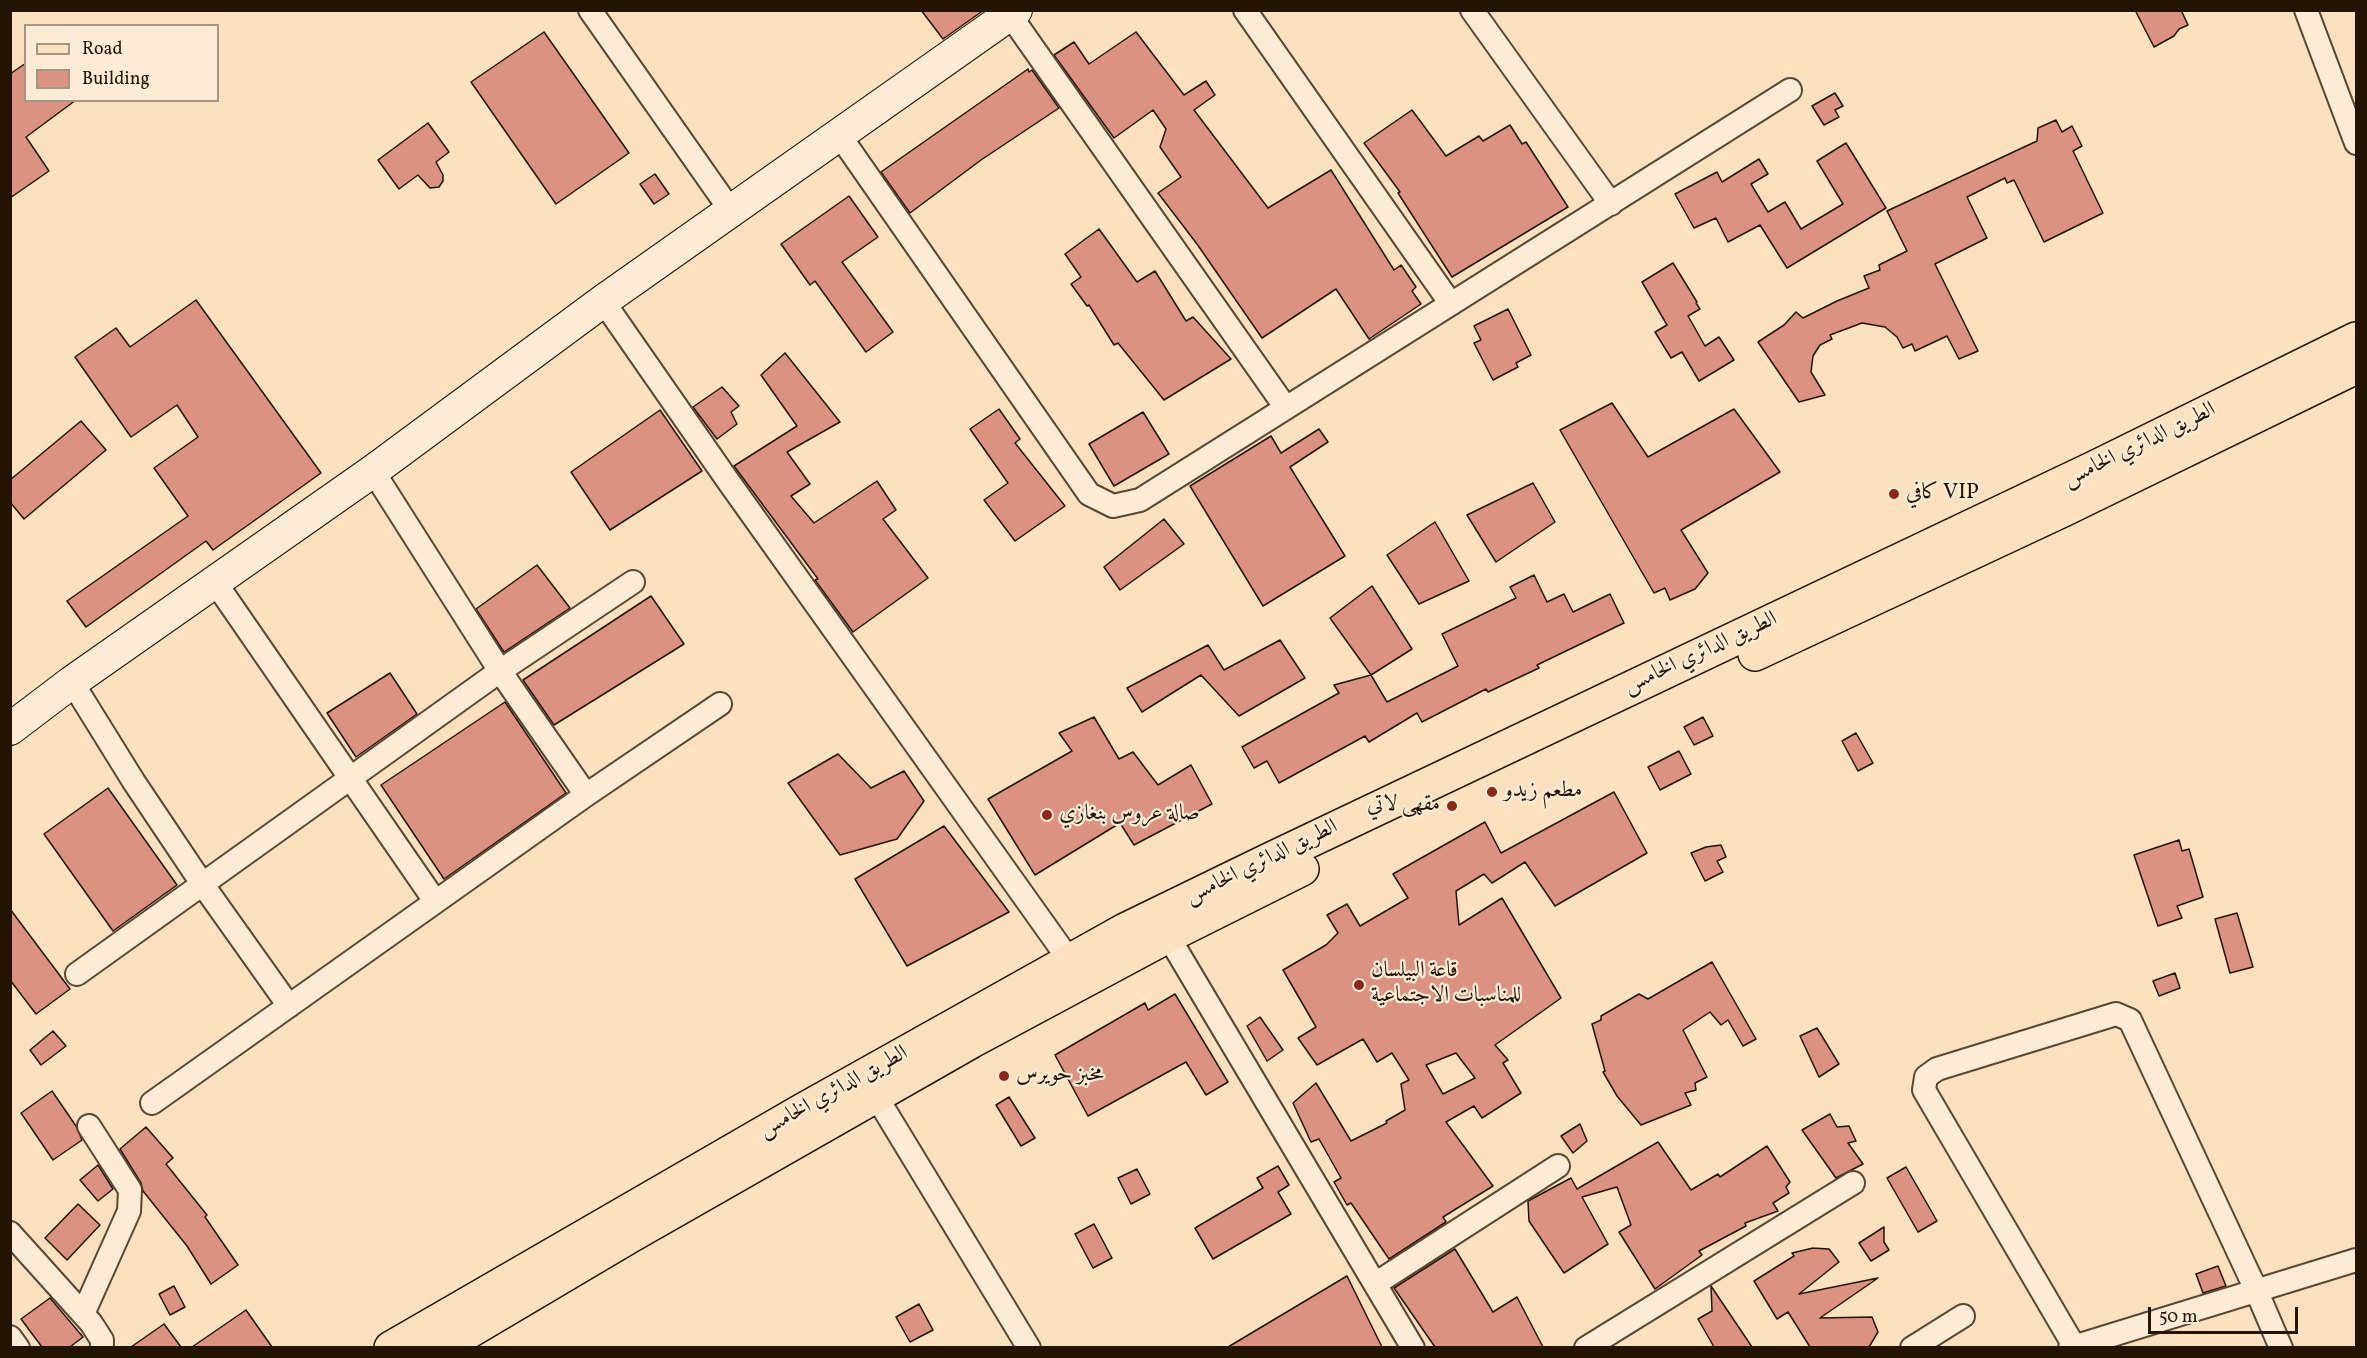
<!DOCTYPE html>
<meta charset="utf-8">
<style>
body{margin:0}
#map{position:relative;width:2367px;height:1358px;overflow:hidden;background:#fbe1be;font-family:Vollkorn,serif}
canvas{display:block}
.frame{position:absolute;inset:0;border:12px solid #231402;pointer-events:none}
.legend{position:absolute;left:24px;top:24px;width:195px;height:78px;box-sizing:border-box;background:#fcecd5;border:2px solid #a59681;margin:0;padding:8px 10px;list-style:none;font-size:18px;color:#231402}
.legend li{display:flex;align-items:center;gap:12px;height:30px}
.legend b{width:30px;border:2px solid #a59681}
.scale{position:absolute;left:2148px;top:1307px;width:150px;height:27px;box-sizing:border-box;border:3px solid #231402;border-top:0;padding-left:8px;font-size:18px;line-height:21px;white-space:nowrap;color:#231402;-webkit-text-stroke:4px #fcecd5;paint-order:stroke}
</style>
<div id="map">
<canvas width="2367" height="1358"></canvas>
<div class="frame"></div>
<ul class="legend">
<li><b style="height:8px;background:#fbe1be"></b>Road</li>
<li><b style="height:16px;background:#db9281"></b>Building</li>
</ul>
<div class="scale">50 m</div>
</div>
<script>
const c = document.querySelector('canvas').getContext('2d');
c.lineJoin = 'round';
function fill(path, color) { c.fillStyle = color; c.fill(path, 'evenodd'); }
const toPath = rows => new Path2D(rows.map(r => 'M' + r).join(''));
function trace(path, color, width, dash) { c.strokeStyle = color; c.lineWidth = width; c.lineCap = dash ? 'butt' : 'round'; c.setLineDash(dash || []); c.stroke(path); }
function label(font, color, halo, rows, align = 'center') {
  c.font = font + ' Vollkorn,Amiri,serif'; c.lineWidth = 4.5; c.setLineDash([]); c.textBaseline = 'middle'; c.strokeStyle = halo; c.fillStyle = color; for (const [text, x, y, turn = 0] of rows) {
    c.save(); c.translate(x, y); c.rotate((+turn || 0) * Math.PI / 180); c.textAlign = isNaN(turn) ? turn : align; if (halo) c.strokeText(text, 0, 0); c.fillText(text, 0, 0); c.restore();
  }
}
const building = toPath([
 [921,10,984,10,943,39,921,10],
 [2135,10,2181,10,2188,25,2179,29,2174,36,2154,47,2135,10],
 [544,32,629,153,556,204,471,82,544,32],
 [1136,32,1184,95,1206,81,1215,95,1194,110,1268,208,1331,170,1394,270,1401,265,1416,287,1412,291,1421,304,1369,339,1336,289,1262,338,1197,244,1158,193,1181,177,1160,147,1166,129,1153,110,1114,138,1054,55,1074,42,1089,64,1136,32],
 [26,63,26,100,76,100,26,137,49,171,10,198,10,74,26,63],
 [1028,69,1029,72,1032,70,1059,108,981,160,910,213,881,172,1028,69],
 [1835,93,1843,106,1835,110,1839,117,1824,125,1812,106,1835,93],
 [1412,110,1446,156,1479,136,1483,141,1510,125,1522,144,1526,142,1568,207,1452,277,1398,193,1400,192,1364,143,1412,110],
 [2056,120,2062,132,2072,126,2082,146,2073,151,2103,213,2044,242,2014,180,2007,183,2005,178,1967,197,1987,238,1935,264,1978,351,1959,359,1947,336,1915,351,1912,344,1903,348,1897,337,1885,327,1862,323,1830,335,1832,339,1820,345,1813,356,1811,372,1825,395,1799,402,1758,342,1784,325,1796,312,1803,318,1837,301,1869,288,1864,276,1880,270,1879,265,1907,251,1887,211,2037,141,2038,128,2056,120],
 [428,123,449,152,436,162,443,175,443,181,439,187,430,188,418,175,399,189,378,160,428,123],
 [1846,143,1886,208,1787,268,1760,225,1728,242,1716,218,1694,228,1675,194,1717,172,1722,182,1759,159,1768,174,1751,184,1768,212,1785,202,1801,229,1843,204,1817,161,1846,143],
 [655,174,669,194,654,204,640,184,655,174],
 [849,196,878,237,842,262,893,332,866,352,815,281,810,285,781,244,849,196],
 [1099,229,1137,282,1155,271,1186,321,1193,317,1231,359,1164,400,1118,343,1114,345,1089,305,1087,306,1071,284,1081,277,1065,254,1099,229],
 [1673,263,1697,302,1696,303,1700,309,1688,316,1705,346,1719,337,1734,360,1699,381,1682,352,1671,358,1655,332,1667,325,1642,282,1673,263],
 [196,300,321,473,213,550,206,541,86,627,67,601,188,516,154,468,198,437,177,405,131,437,75,357,116,328,130,347,196,300],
 [1508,309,1531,355,1516,363,1518,367,1493,380,1474,343,1481,340,1474,326,1508,309],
 [785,353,840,422,787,452,810,484,791,496,814,523,877,481,896,510,883,519,928,578,853,632,815,580,818,579,734,466,797,426,761,375,785,353],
 [722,387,739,406,731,412,737,424,717,439,693,407,722,387],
 [1612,403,1648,457,1734,409,1780,472,1681,530,1708,573,1695,589,1670,600,1665,588,1654,593,1560,430,1612,403],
 [999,409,1020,439,1015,443,1065,506,1015,541,984,500,1008,483,970,429,999,409],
 [660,410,702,471,610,530,571,472,660,410],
 [1143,412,1169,454,1114,486,1089,444,1143,412],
 [81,421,106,450,24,519,10,502,10,480,81,421],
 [1319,429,1328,442,1290,467,1345,556,1263,606,1190,486,1271,436,1281,453,1319,429],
 [1533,483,1555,522,1496,562,1467,515,1533,483],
 [1164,519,1184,544,1120,590,1104,567,1164,519],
 [1435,522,1469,581,1419,604,1387,555,1435,522],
 [537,565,570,608,504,652,476,609,537,565],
 [1534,575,1547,602,1564,594,1573,612,1610,594,1624,623,1537,665,1539,668,1488,692,1486,689,1422,722,1417,713,1369,742,1365,736,1279,783,1267,761,1254,768,1242,747,1339,693,1334,685,1371,675,1387,702,1458,666,1442,634,1516,598,1510,587,1534,575],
 [1372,586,1412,649,1371,675,1330,618,1372,586],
 [651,596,684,644,554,725,523,680,651,596],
 [1280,640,1305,678,1239,716,1201,675,1142,712,1127,688,1208,645,1224,670,1280,640],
 [390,673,417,714,356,757,327,713,390,673],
 [505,702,566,793,444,879,381,785,505,702],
 [1094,717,1119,759,1133,752,1158,785,1191,765,1212,804,1134,845,1120,823,1035,875,988,799,1072,751,1059,733,1094,717],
 [1703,717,1713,736,1694,745,1684,727,1703,717],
 [1856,733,1873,763,1858,771,1842,741,1856,733],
 [1679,751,1691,774,1660,790,1648,767,1679,751],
 [838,754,871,788,904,771,924,801,897,839,840,855,788,783,838,754],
 [108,788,177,885,113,931,44,834,108,788],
 [1614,792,1647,853,1555,906,1525,862,1492,883,1484,874,1456,891,1459,925,1502,898,1561,998,1495,1045,1508,1060,1503,1063,1521,1093,1482,1118,1474,1106,1446,1122,1493,1186,1443,1217,1446,1222,1389,1259,1351,1203,1347,1205,1334,1182,1341,1178,1319,1139,1311,1142,1293,1103,1316,1083,1351,1141,1387,1123,1386,1121,1405,1110,1401,1084,1409,1080,1392,1053,1377,1062,1363,1039,1317,1065,1298,1038,1316,1027,1283,970,1326,945,1338,933,1327,915,1347,904,1360,926,1408,898,1393,874,1485,822,1501,853,1614,792],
 [1456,1053,1475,1078,1443,1094,1426,1065,1456,1053],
 [944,826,1009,912,907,966,855,879,944,826],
 [2179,840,2182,851,2189,849,2203,897,2177,906,2182,918,2158,926,2134,855,2179,840],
 [1721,845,1726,857,1717,861,1723,872,1705,881,1691,853,1706,847,1721,845],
 [10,909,70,989,36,1014,10,980,10,909],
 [2237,913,2253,967,2230,973,2215,919,2237,913],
 [1712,962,1756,1039,1743,1046,1728,1020,1721,1025,1710,1012,1683,1030,1707,1077,1695,1083,1696,1090,1685,1093,1691,1105,1641,1125,1617,1096,1603,1072,1605,1071,1592,1024,1601,1020,1601,1016,1639,994,1648,999,1712,962],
 [2175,973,2180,988,2159,996,2153,981,2175,973],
 [1175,994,1228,1082,1206,1095,1186,1062,1088,1116,1055,1055,1145,1003,1148,1010,1175,994],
 [1260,1017,1283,1050,1267,1061,1247,1026,1260,1017],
 [1817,1028,1839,1064,1819,1077,1800,1036,1817,1028],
 [53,1031,66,1046,41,1065,30,1050,53,1031],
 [52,1091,76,1126,82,1140,53,1160,21,1113,52,1091],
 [1009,1097,1035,1138,1021,1146,996,1105,1009,1097],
 [1830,1114,1837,1127,1849,1126,1856,1141,1848,1143,1863,1164,1836,1178,1802,1130,1830,1114],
 [1580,1124,1587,1141,1573,1153,1561,1136,1580,1124],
 [146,1127,173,1158,166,1164,207,1215,205,1217,238,1265,211,1284,187,1246,143,1191,141,1183,120,1149,146,1127],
 [1658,1142,1691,1190,1718,1174,1720,1177,1767,1146,1790,1182,1786,1187,1789,1193,1773,1203,1778,1211,1745,1223,1746,1226,1699,1251,1702,1255,1655,1289,1619,1232,1631,1225,1617,1187,1582,1197,1608,1244,1564,1273,1529,1221,1528,1201,1571,1178,1577,1189,1658,1142],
 [98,1165,113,1189,98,1201,80,1180,98,1165],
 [1278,1166,1289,1185,1278,1192,1291,1214,1213,1259,1195,1228,1263,1188,1257,1178,1278,1166],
 [1906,1167,1937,1221,1918,1232,1887,1178,1906,1167],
 [1137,1169,1150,1194,1131,1204,1118,1178,1137,1169],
 [78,1204,100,1225,67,1260,45,1238,78,1204],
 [1094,1224,1112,1258,1093,1268,1075,1234,1094,1224],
 [1884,1227,1884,1242,1889,1250,1871,1261,1859,1243,1884,1227],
 [1813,1248,1829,1249,1839,1262,1799,1294,1878,1278,1820,1318,1872,1317,1878,1332,1869,1347,1810,1347,1788,1312,1777,1319,1754,1281,1794,1256,1792,1253,1813,1248],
 [1455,1249,1493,1312,1517,1297,1543,1347,1435,1347,1394,1288,1455,1249],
 [2218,1266,2226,1286,2203,1293,2196,1274,2218,1266],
 [1347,1276,1382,1347,1228,1347,1347,1276],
 [174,1286,185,1307,170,1315,159,1294,174,1286],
 [1711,1286,1752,1347,1714,1347,1698,1319,1712,1311,1711,1286],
 [50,1298,83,1337,70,1347,42,1347,21,1319,50,1298],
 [919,1304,933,1330,910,1342,896,1317,919,1304],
 [246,1310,272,1347,192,1347,246,1310],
 [164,1324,181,1347,131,1347,164,1324]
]);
const minor = toPath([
 [590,10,731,211],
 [1245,10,1451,304],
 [1472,10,1611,204],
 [2306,10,2356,143],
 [1010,15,1286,408],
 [840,136,1089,494,1113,506,1140,500,1790,90],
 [603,301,726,478,1070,961],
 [373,471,500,671,586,795],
 [215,582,435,901],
 [72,682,134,782,203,885,289,1006],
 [1168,936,1413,1348],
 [77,974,500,671,633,582],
 [876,1096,1029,1348],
 [152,1103,586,795,720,704],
 [10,1233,91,1323,102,1340,102,1348],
 [1375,1284,1558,1166],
 [83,1314,129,1211,130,1190,89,1126],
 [10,1337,18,1348],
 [2074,1346,1924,1090,1926,1077,1937,1069,2116,1014,2130,1020,2257,1292,2281,1348],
 [1586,1348,1853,1183],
 [1912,1348,1963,1316],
 [2070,1348,2356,1260]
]);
const secondary = toPath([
 [10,729,72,682,373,471,603,301,1016,10]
]);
const primary = toPath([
 [1755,654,2063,510,2356,367],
 [391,1348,803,1110,1125,930,1269,860,2094,468,2356,339],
 [441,1348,630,1236,972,1041,1168,936,1302,869]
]);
const markers = [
 [1894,494,6,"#8f2418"],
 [1492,792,6,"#8f2418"],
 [1452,806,6,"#8f2418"],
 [1047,815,6,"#8f2418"],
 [1359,985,6,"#8f2418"],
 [1004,1076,6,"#8f2418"]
];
const streetNames = [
 ["الطريق الدائري الخامس",2140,446,-26],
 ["الطريق الدائري الخامس",1701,654,-25],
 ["الطريق الدائري الخامس",1262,863,-26],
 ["الطريق الدائري الخامس",834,1093,-29]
];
const poiNames = [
 ["كافي VIP",1906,494],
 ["مطعم زيدو",1504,792],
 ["مقهى لاتي",1440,806,"right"],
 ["صالة عروس بنغازي",1059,815],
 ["قاعة البيلسان",1371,972],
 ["للمناسبات الاجتماعية",1371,997],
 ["مخبز حويرس",1016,1076]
];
fill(building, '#db9281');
trace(building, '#231402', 1.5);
trace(minor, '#594731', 26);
trace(secondary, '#231402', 34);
trace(primary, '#231402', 36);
trace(minor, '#fcecd5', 22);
trace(secondary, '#fcecd5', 32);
trace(primary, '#fbe1be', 33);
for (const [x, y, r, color] of markers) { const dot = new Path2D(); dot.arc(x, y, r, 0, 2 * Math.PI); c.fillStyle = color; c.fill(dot); trace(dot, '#fcecd5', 2); }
label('22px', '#231402', '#fcecd5', streetNames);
label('22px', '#231402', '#fcecd5', poiNames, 'left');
</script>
